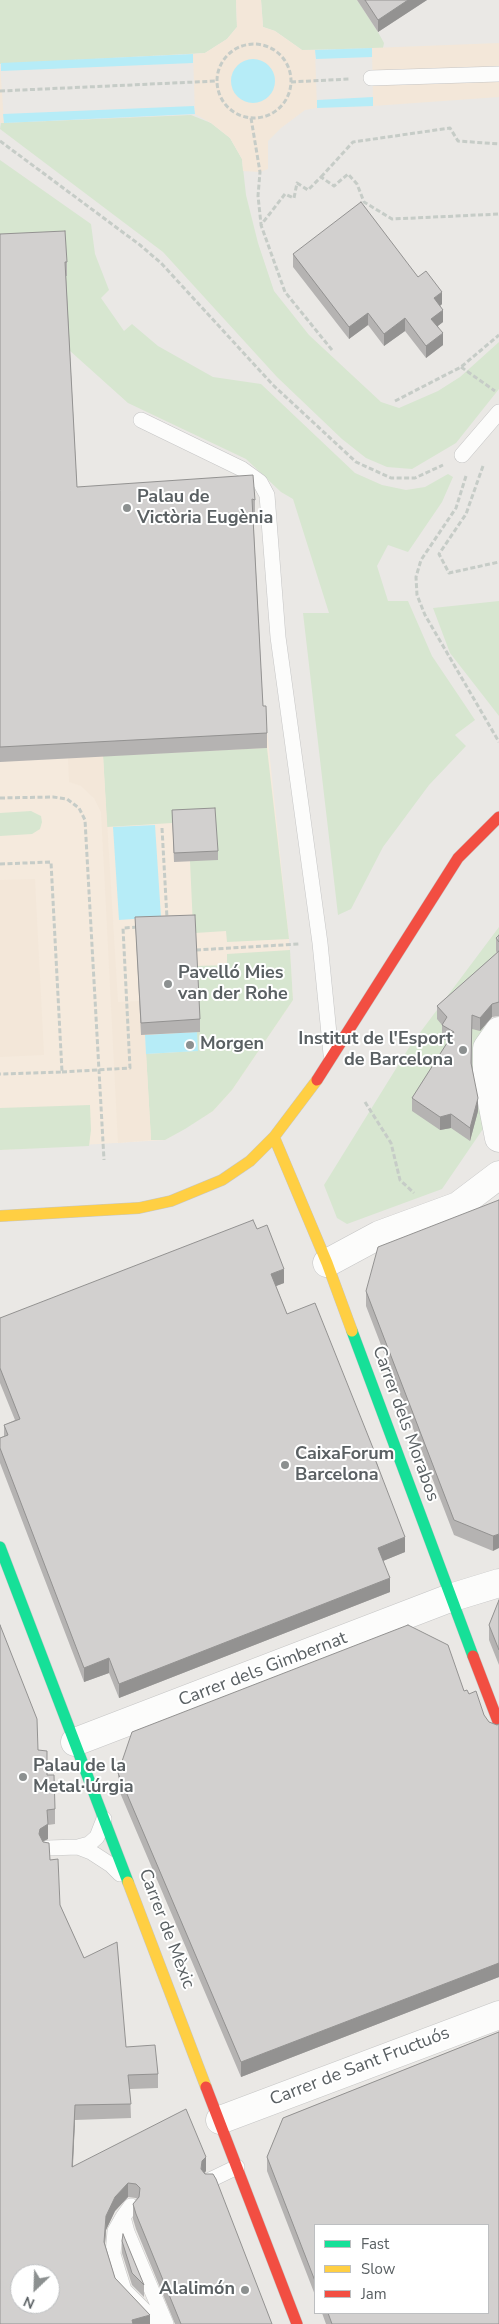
<!DOCTYPE html>
<meta charset="utf-8">
<style>
body{margin:0}
#map{position:relative;width:499px;height:2324px;overflow:hidden;background:#eae8e5;font-family:"Nunito Sans",sans-serif}
canvas{display:block}
.legend{position:absolute;left:314px;top:2224px;width:175px;height:90px;box-sizing:border-box;background:#fff;border:1px solid #bdbfc1;margin:0;padding:6px 9px;list-style:none;font-size:15px;color:#5a6063}
.legend li{display:flex;align-items:center;gap:10px;height:25px}
.legend b{width:25px;border:1px solid #bdbfc1}
.north{position:absolute;left:10px;top:2264px;width:50px;height:50px;box-sizing:border-box;background:#fff;border:1px solid #bdbfc1;border-radius:50%;rotate:204deg;font-size:14px;font-weight:700;line-height:20px;text-align:center;color:#5a6063}
.north::after{content:'';display:block;margin:auto;width:18px;height:22px;background:#8c9090;clip-path:polygon(50% 0,100% 100%,50% 72%,0 100%)}
</style>
<div id="map">
<canvas width="499" height="2324"></canvas>
<ul class="legend">
<li><b style="height:6px;background:#16e098"></b>Fast</li>
<li><b style="height:6px;background:#ffcf43"></b>Slow</li>
<li><b style="height:6px;background:#f24e42"></b>Jam</li>
</ul>
<div class="north">N</div>
</div>
<script>
const c = document.querySelector('canvas').getContext('2d');
c.lineJoin = 'round';
function fill(path, color) { c.fillStyle = color; c.fill(path, 'evenodd'); }
const toPath = rows => new Path2D(rows.map(r => 'M' + r).join(''));
function trace(path, color, width, dash) { c.strokeStyle = color; c.lineWidth = width; c.lineCap = dash ? 'butt' : 'round'; c.setLineDash(dash || []); c.stroke(path); }
function label(font, color, halo, rows, align = 'center') {
  c.font = font + ' "Nunito Sans",sans-serif'; c.lineWidth = 4; c.setLineDash([]); c.textBaseline = 'middle'; c.strokeStyle = halo; c.fillStyle = color; for (const [text, x, y, turn = 0] of rows) {
    c.save(); c.translate(x, y); c.rotate((+turn || 0) * Math.PI / 180); c.textAlign = isNaN(turn) ? turn : align; if (halo) c.strokeText(text, 0, 0); c.fillText(text, 0, 0); c.restore();
  }
}
const commercial = toPath([
 [0,250,65,276,77,502,254,490,255,514,253,514,263,721,266,721,289,939,293,1000,232,1090,213,1111,165,1140,0,1150]
]);
const green = toPath([
 [0,0,236,0,237,27,227,39,205,53,0,64],
 [261,0,357,0,378,32,384,43,383,48,302,50,275,31,263,27],
 [191,115,211,123,230,138,242,159,246,195,258,243,274,291,309,335,381,402,399,408,438,391,460,377,499,342,499,389,456,443,412,469,387,467,366,458,342,439,277,377,163,252,0,129,1,123],
 [0,160,91,224,95,254,109,290,101,298,124,331,132,324,158,346,213,377,261,384,355,473,382,485,406,490,425,487,448,474,453,477,442,502,408,552,388,545,377,566,388,601,408,601,432,656,475,720,455,735,466,746,429,785,383,847,351,909,338,915,303,613,329,613,293,499,281,492,246,459,128,403,69,350,0,250],
 [499,601,499,716,450,653,433,608],
 [267,748,289,939,227,942,226,931,195,933,193,927,190,861,172,819,172,823,107,827,103,756],
 [31,811,41,816,42,822,40,829,32,834,0,836,0,813],
 [499,927,499,1010,490,1017,484,1027,479,1049,485,1126,442,1189,347,1224,337,1218,324,1185,410,1046],
 [290,950,293,1000,232,1090,213,1111,185,1129,165,1140,151,1140,146,1054,197,1051,197,966,227,965,227,954],
 [90,1105,91,1130,89,1146,0,1150,0,1108]
]);
const sand = toPath([
 [236,0,261,0,263,27,275,31,302,50,315,50,317,108,305,110,281,128,268,141,268,169,260,172,243,171,242,159,230,138,211,123,195,114,193,54,205,53,227,39,237,27],
 [241,63,250,103,238,97,232,86,232,75],
 [499,43,499,97,373,106,372,48],
 [0,63,4,123,0,123],
 [103,756,118,1002,140,1001,141,1035,145,1035,151,1140,118,1143,101,812,94,798,81,786,69,782,68,758],
 [35,879,44,1055,0,1057,0,880]
]);
const water = toPath([
 [372,48,372,57,316,59,315,50],
 [193,54,193,63,1,71,1,63],
 '231 81a22 22 0 1 1 44 0a22 22 0 1 1-44 0Z',
 [373,97,373,106,317,108,317,100],
 [194,106,195,114,4,123,3,114],
 [155,825,161,917,119,920,113,827],
 [197,1032,198,1051,146,1054,145,1035]
]);
const path = toPath([
 '217 81a37 37 0 1 1 74 0a37 37 0 1 1-74 0Z',
 [291,82,350,79],
 [0,91,217,81],
 [251,118,260,172,258,196,261,224],
 [0,141,140,245,161,263,273,385,356,462,391,478,415,478,443,465],
 [321,177,353,142,450,128,458,141,499,144],
 [332,350,285,292,261,225,285,194,294,198,297,183,308,190,321,177,334,186,348,174,357,184,364,202,392,219,499,214],
 [461,367,495,391],
 [395,401,461,367,499,335],
 [483,466,466,514,439,554,449,573,499,562],
 [466,476,456,508,421,560,416,577,417,595,425,615,499,742],
 [0,798,53,797,67,799,79,808,85,820,104,1160],
 [162,828,167,918],
 [0,864,51,862,62,1072,0,1074],
 [196,950,299,944],
 [62,1072,130,1068,123,928,138,927],
 [365,1102,391,1143,400,1180,414,1193]
]);
const lane = toPath([
 [371,78,499,74],
 [141,420,242,469,260,482,267,495,278,637,320,943,331,1054],
 [462,455,499,412],
 [78,1847,91,1852,111,1865,120,1874],
 [48,1848,78,1847,89,1844,97,1837,104,1819],
 [210,2180,237,2167],
 [131,2206,123,2217,127,2232,166,2324],
 [123,2217,115,2231,113,2254,118,2271,124,2290,158,2324]
]);
const street = toPath([
 [499,1031,487,1048,487,1076,499,1138],
 [327,1263,379,1235,458,1206,499,1175],
 [75,1742,450,1598,499,1583],
 [220,2120,499,2015]
]);
const fast = toPath([
 [352,1331,473,1656],
 [0,1547,128,1882]
]);
const slow = toPath([
 [274,1137,327,1263,352,1331],
 [0,1216,139,1208,171,1201,222,1180,250,1161,274,1137,317,1080],
 [128,1882,206,2087]
]);
const jam = toPath([
 [317,1080,458,858,499,817],
 [473,1656,499,1724],
 [206,2087,297,2324]
]);
const wall = toPath([
 [357,0,427,0,378,32],
 [0,234,67,262,67,276,66,276,77,487,255,500,255,514,253,514,263,706,267,733,267,748,0,762],
 [293,254,418,277,442,304,440,306,443,322,438,326,443,345,426,358,405,331,384,346,368,325,349,339,293,267],
 [172,810,218,851,218,860,174,862],
 [135,917,200,1019,200,1032,141,1035],
 [499,935,499,1016,492,1017,480,1031,472,1029,472,1064,478,1111,470,1141,451,1128,440,1130,412,1111,412,1098,448,1042,442,1038,442,1025,437,1019,437,1006,497,953,496,951,496,938],
 [499,1200,493,1551,454,1535,366,1306,366,1291],
 [257,1229,284,1283,276,1286,287,1314,377,1463,405,1552,383,1561,390,1592,119,1698,109,1673,84,1682,0,1463,0,1438,4,1436,4,1425,15,1420,0,1383,0,1318],
 [499,1600,499,1665,489,1640,489,1625],
 [464,1691,469,1694,489,1722,497,1725,499,1724,499,1977,241,2077,118,1788,118,1773],
 [38,1750,47,1775,55,1809,55,1824,48,1825,48,1839,43,1841,50,1860,60,1905,84,1958,126,2047,158,2074,158,2088,130,2089,131,2118,75,2120,73,2166,206,2171,205,2173,272,2324,175,2324,136,2229,133,2219,133,2204,137,2199,136,2198,128,2197,115,2211,106,2230,105,2244,115,2278,150,2324,0,2324],
 [499,2032,499,2324,326,2324,322,2313,488,2313,488,2225,315,2225,315,2295,267,2171,267,2157,283,2118],
 [122,2241,144,2285,144,2297,132,2285,122,2253]
]);
const shadedWall = toPath([
 [408,0,427,0,378,32,378,20],
 [442,292,442,304,434,311,434,298],
 [443,310,443,322,431,331,431,319],
 [368,313,368,325,349,339,349,327],
 [405,318,405,331,384,346,384,334],
 [443,333,443,345,426,358,426,346],
 [492,1004,492,1017,480,1031,480,1018],
 [478,1098,478,1111,470,1141,470,1128],
 [451,1114,451,1128,440,1130,440,1117],
 [284,1269,284,1283,271,1288,271,1274],
 [499,1534,499,1548,493,1551,493,1536],
 [405,1537,405,1552,378,1563,378,1548],
 [390,1578,390,1592,119,1698,119,1684],
 [109,1658,109,1673,84,1682,84,1668],
 [48,1824,48,1839,40,1843,39,1834,40,1829],
 [499,1963,499,1977,241,2077,241,2062],
 [75,2105,75,2120,72,2181,72,2167],
 [206,2157,206,2171,202,2175,201,2169,202,2161],
 [128,2183,128,2197,115,2211,106,2230,104,2256,106,2216,115,2197],
 [150,2315,150,2324,132,2324,132,2320]
]);
const building = toPath([
 [365,0,408,0,378,20,365,0],
 [361,202,418,277,426,271,442,292,434,298,443,310,431,319,443,333,426,346,405,318,384,334,368,313,349,327,293,254,361,202],
 [65,231,67,262,65,262,77,487,253,475,255,500,252,499,263,706,266,706,267,733,0,747,0,234,65,231],
 [215,808,218,851,174,853,172,810,215,808],
 [195,915,200,1019,141,1023,135,917,195,915],
 [499,935,499,942,496,938,499,935],
 [499,951,499,1002,492,1004,480,1018,472,1015,471,1063,478,1098,470,1128,451,1114,440,1117,412,1098,454,1032,442,1025,447,1017,437,1006,499,951],
 [499,1200,499,1534,493,1536,454,1520,366,1291,378,1247,499,1200],
 [253,1220,257,1229,267,1225,284,1269,271,1274,287,1314,315,1303,377,1458,375,1459,405,1537,378,1548,390,1578,119,1684,109,1658,84,1668,0,1448,0,1438,8,1435,4,1425,20,1419,0,1368,0,1318,253,1220],
 [499,1600,499,1650,489,1625,499,1600],
 [0,1625,37,1719,38,1750,47,1751,47,1775,54,1775,55,1809,47,1810,48,1824,40,1829,39,1834,43,1842,49,1843,50,1860,58,1859,60,1905,84,1958,117,1942,126,2047,155,2045,158,2074,128,2075,131,2104,75,2105,72,2167,186,2109,206,2157,202,2161,201,2169,205,2174,213,2174,216,2179,272,2324,181,2324,136,2214,133,2204,139,2197,140,2188,136,2184,128,2183,115,2197,106,2216,104,2242,115,2278,150,2315,132,2320,133,2324,0,2324,0,1625],
 [20,2274,50,2274,50,2304,20,2304,20,2274],
 [408,1625,448,1645,464,1691,467,1690,469,1694,476,1691,484,1715,489,1722,497,1725,499,1724,499,1963,241,2062,118,1773,132,1732,408,1625],
 [499,2032,499,2324,332,2324,328,2313,488,2313,488,2225,315,2225,315,2281,267,2157,283,2118,499,2032],
 [123,2234,144,2285,132,2273,122,2241,123,2234]
]);
const markers = [
 [127,508,5,"#8c9090"],
 [168,984,5,"#8c9090"],
 [190,1045,5,"#8c9090"],
 [463,1050,5,"#8c9090"],
 [285,1465,5,"#8c9090"],
 [23,1777,5,"#8c9090"],
 [245,2290,5,"#8c9090"]
];
const poiNames = [
 ["Palau de",137,498],
 ["Victòria Eugènia",137,519],
 ["Pavelló Mies",178,974],
 ["van der Rohe",178,995],
 ["Institut de l'Esport",453,1040,"right"],
 ["de Barcelona",453,1061,"right"],
 ["Morgen",200,1045],
 ["CaixaForum",295,1455],
 ["Barcelona",295,1476],
 ["Palau de la",33,1767],
 ["Metal·lúrgia",33,1788],
 ["Alalimón",235,2290,"right"]
];
const streetNames = [
 ["Carrer dels Morabos",405,1424,70],
 ["Carrer dels Gimbernat",263,1670,-21],
 ["Carrer de Mèxic",166,1929,69],
 ["Carrer de Sant Fructuós",360,2067,-21]
];
fill(commercial, '#f5eadd');
fill(green, '#d7e6d0');
fill(sand, '#f3e7d9');
fill(water, '#b6ecf7');
trace(lane, '#c5c5c5', 16);
trace(street, '#c5c5c5', 29);
trace(fast, '#c5c6c6', 12);
trace(slow, '#c5c6c6', 12);
trace(jam, '#c5c6c6', 12);
trace(path, '#c6ccc7', 3, [5, 2.5]);
trace(lane, '#fcfcfb', 15);
trace(street, '#fcfcfb', 28);
trace(fast, '#16e098', 11);
trace(slow, '#ffcf43', 11);
trace(jam, '#f24e42', 11);
fill(wall, '#b5b3b2');
fill(shadedWall, '#939291');
fill(building, '#d2d0cf');
trace(building, '#939291', 1);
for (const [x, y, r, color] of markers) { const dot = new Path2D(); dot.arc(x, y, r, 0, 2 * Math.PI); c.fillStyle = color; c.fill(dot); trace(dot, '#fff', 2); }
label('bold 18px', '#5a6063', '#fff', poiNames, 'left');
label('18px', '#5a6063', '#fff', streetNames);
</script>
